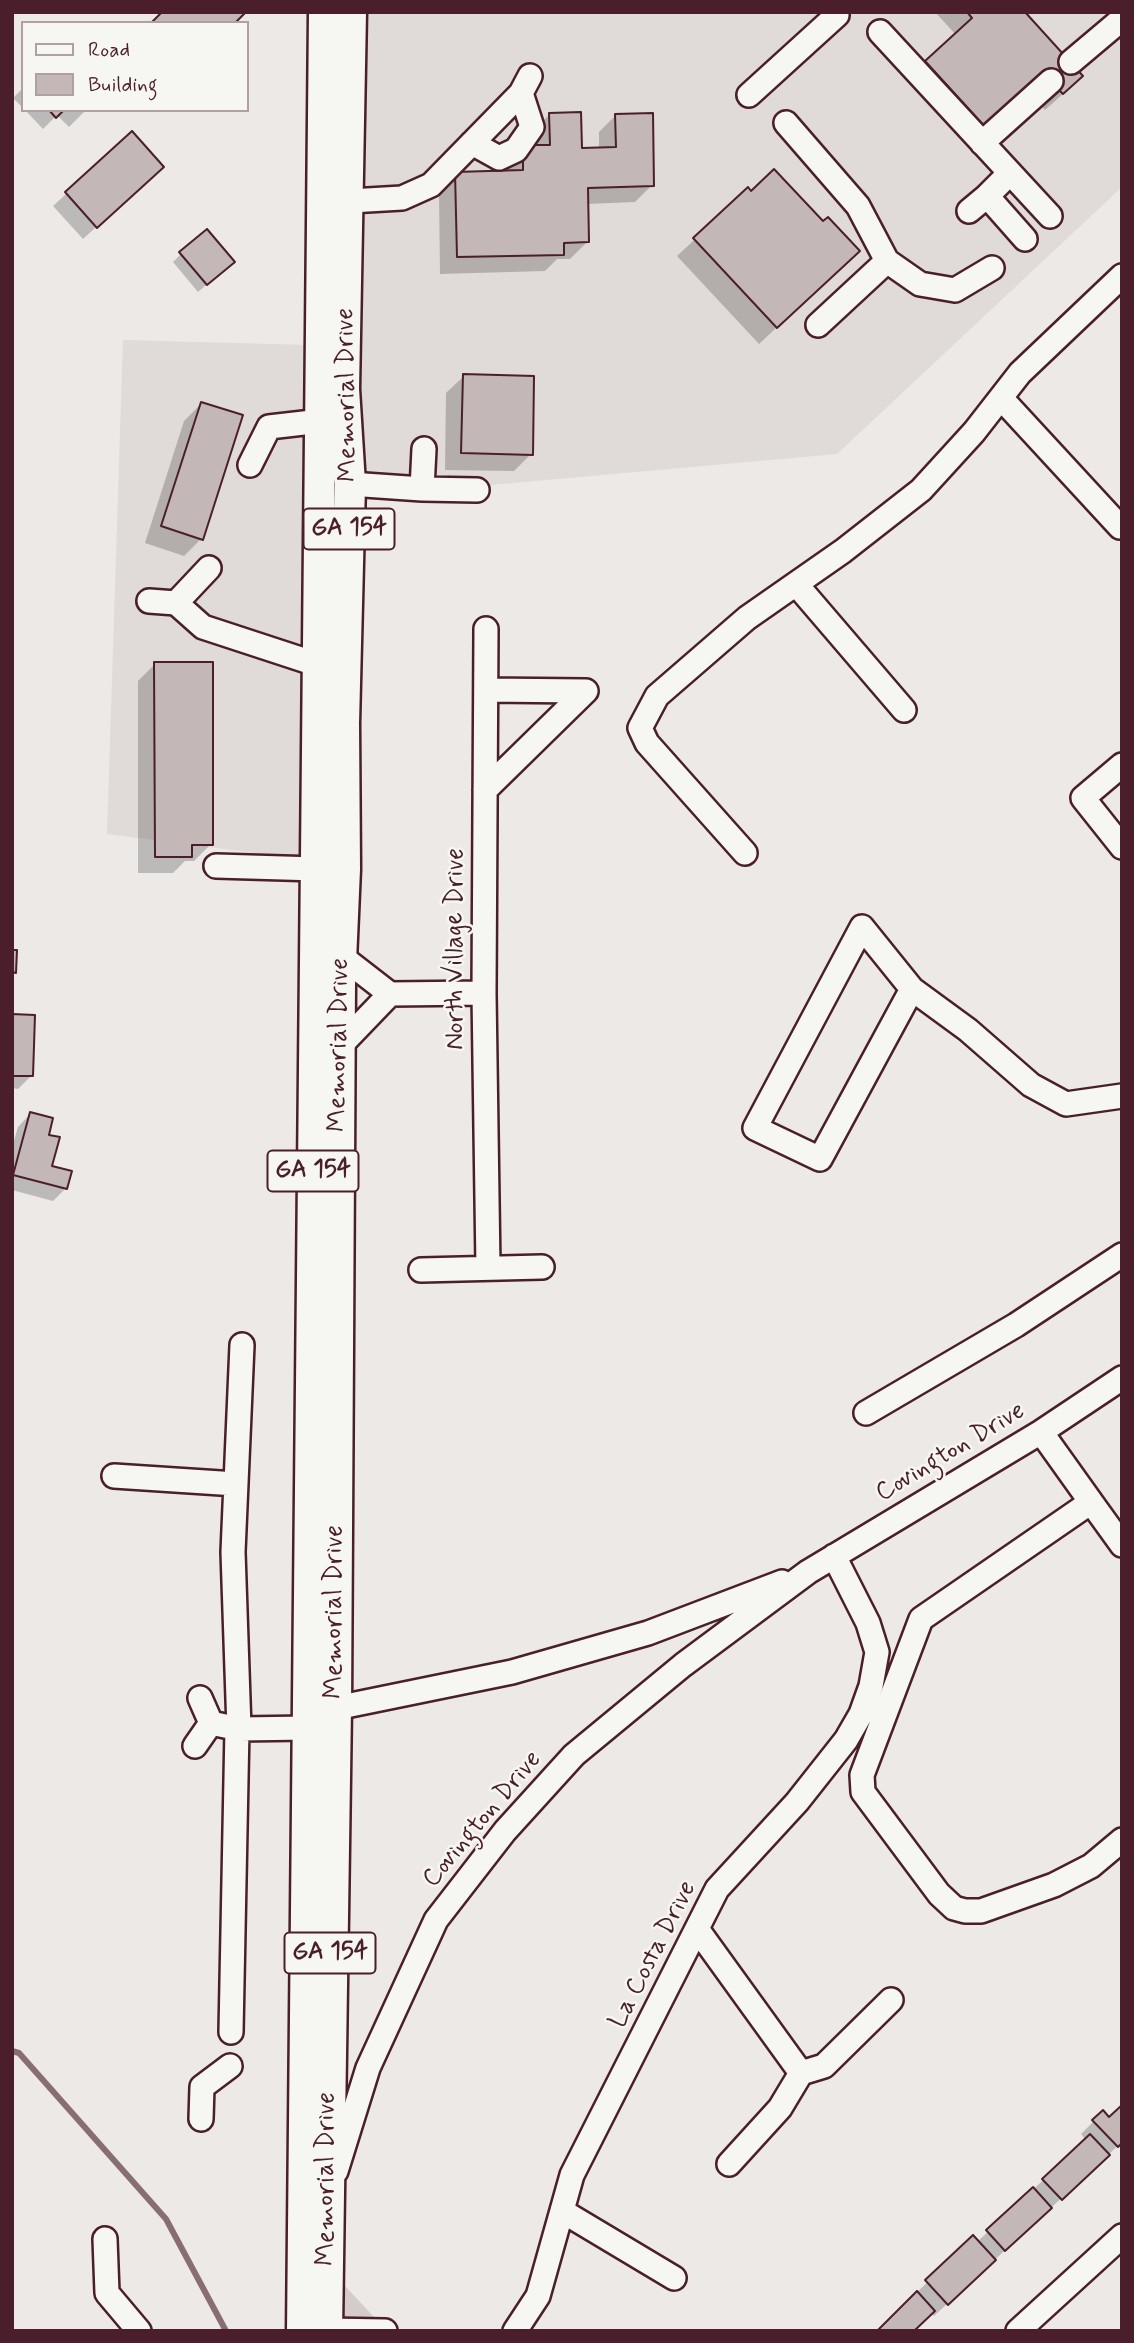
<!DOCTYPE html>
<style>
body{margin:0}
#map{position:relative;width:1134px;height:2343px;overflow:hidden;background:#ece9e6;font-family:Mynerve,sans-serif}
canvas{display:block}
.frame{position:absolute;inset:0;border:14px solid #4a1f2b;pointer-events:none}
.legend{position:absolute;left:21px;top:21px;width:228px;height:91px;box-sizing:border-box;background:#f6f6f2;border:2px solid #b1a0a2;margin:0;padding:9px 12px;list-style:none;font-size:21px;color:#4a1f2b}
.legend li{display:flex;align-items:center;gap:14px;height:35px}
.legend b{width:35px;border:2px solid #b1a0a2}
</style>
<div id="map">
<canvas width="1134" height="2343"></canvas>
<div class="frame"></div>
<ul class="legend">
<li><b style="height:9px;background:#f6f6f2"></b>Road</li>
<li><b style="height:19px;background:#c4b7b7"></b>Building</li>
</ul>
</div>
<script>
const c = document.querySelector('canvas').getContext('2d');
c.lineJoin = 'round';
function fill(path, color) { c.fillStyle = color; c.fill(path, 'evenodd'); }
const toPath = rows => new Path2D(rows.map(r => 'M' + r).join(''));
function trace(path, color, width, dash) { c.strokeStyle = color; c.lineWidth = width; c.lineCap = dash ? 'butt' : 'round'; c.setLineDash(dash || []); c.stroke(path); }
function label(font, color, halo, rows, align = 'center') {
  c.font = font + ' Mynerve,sans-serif'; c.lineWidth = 5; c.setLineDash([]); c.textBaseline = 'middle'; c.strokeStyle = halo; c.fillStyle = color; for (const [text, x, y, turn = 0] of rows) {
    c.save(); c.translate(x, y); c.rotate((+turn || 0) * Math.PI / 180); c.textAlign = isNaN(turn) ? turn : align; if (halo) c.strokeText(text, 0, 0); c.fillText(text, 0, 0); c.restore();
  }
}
const built = toPath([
 [339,12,1122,12,1122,187,837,454,334,499,334,863,107,834,123,340,345,346]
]);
const green = toPath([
 [318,2257,387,2331,318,2331]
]);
const shadow = toPath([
 [935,12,1023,12,1064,93,1045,110,1026,89,967,143,909,80,956,35],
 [23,88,23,108,13,98],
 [25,110,86,110,69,127,57,115,43,129],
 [550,114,580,150,599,149,599,132,616,115,652,185,635,202,586,204,587,242,570,259,557,259,545,271,440,274,439,191,456,174,507,172,507,164,533,147,533,131],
 [132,133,149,179,83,239,53,206],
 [748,190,823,224,840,268,759,344,677,256],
 [181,254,224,270,198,292,173,262],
 [464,376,531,454,514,471,445,470,446,393],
 [201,404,201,539,184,556,145,543,184,421],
 [155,664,211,844,194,861,185,861,173,873,138,873,138,681],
 [12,1016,31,1076,18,1089,12,1088],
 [30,1114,47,1136,50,1168,66,1188,53,1201,12,1190,12,1147,18,1127],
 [1103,2112,1122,2142,934,2316,931,2313,912,2331,877,2331,973,2238,977,2242,1086,2140,1081,2134]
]);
const stream = toPath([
 [12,2051,19,2053,166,2219,226,2331]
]);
const building = toPath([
 [162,12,244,12,245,13,235,23,151,23,162,12],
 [967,12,1025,12,1083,76,1063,94,1044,74,985,127,925,61,972,18,967,12],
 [49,110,64,110,56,118,49,110],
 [581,112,582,148,616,147,615,114,653,113,654,186,588,188,589,242,564,243,564,255,457,257,455,172,523,170,523,145,550,145,549,113,581,112],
 [132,131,164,167,97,228,65,192,132,131],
 [774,169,823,221,828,217,860,251,777,328,693,238,748,187,751,191,774,169],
 [207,229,235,262,207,285,179,252,207,229],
 [463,374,534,376,533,455,461,453,463,374],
 [201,402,243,415,203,540,161,526,201,402],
 [154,662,213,662,213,845,192,845,192,857,155,857,154,662],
 [12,950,17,950,16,973,12,972,12,950],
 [12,1014,35,1015,33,1076,12,1076,12,1014],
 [30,1112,53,1118,49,1135,60,1137,52,1166,72,1171,67,1189,13,1175,30,1112],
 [1122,2105,1122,2143,1118,2147,1092,2120,1103,2110,1109,2117,1122,2105],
 [1090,2134,1110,2155,1062,2200,1042,2179,1090,2134],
 [1033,2187,1052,2208,1005,2251,986,2230,1033,2187],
 [973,2235,996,2260,948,2305,925,2280,973,2235],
 [917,2291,935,2311,914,2331,877,2331,917,2291]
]);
const minor = toPath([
 [880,32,1050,216],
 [1071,62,1122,19],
 [749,95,837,15],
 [786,123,858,206,887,261,920,284,955,290,992,268],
 [472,143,499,158,516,150,532,127,521,93],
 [982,143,1051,81],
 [1010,173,987,196,1025,239],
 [350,201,402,198,431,185,521,93,530,76],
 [969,211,987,196],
 [818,325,887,261],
 [1001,398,1120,527],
 [250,465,269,427,321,421],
 [350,484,422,489,424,449],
 [422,489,477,490],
 [209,568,176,603,203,627,319,665],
 [796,584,904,710],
 [149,601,176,603],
 [486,629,484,993,488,1268],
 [1122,765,1083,798,1122,847],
 [485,790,586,691,486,690],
 [745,853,647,743,640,728,657,696,747,618,843,551,921,490,974,432,1020,373,1122,276],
 [216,866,317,869],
 [341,956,390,994,484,993],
 [912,989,820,1159,755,1128,862,927,912,989,968,1030,1031,1085,1066,1104,1122,1096],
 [340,1046,390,994],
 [421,1270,542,1267],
 [866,1413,1016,1325,1122,1255],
 [1041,1432,1091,1502],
 [114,1476,236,1484],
 [1122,1545,1091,1502,921,1619,862,1775,863,1792,939,1894,954,1908,965,1911,981,1911,1054,1885,1091,1866,1122,1840],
 [200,1698,211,1723],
 [239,1729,233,1552,242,1345],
 [195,1746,211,1723,239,1729,308,1728,336,1708,512,1672,648,1633,782,1582],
 [697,1929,801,2073],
 [231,2032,237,1728],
 [201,2119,202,2087,230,2066],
 [729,2164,780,2108,801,2073,824,2066,891,2000],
 [336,2171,368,2068,436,1920,505,1831,574,1755,683,1665,808,1572,1041,1432,1122,1378],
 [562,2211,674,2278],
 [105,2239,107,2293,139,2331],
 [327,2330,385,2331],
 [515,2331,538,2296,572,2175,717,1889,797,1802,846,1740,861,1714,871,1686,877,1652,868,1623,834,1556],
 [1018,2331,1122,2236]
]);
const major = toPath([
 [302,2331,324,12],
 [327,2331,336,1708,340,984,345,869,344,723,350,484,344,389,351,12]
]);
const shields = [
 [349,529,91],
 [313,1171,91],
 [330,1953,91]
];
const shieldNames = [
 ["GA 154",349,529],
 ["GA 154",313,1171],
 ["GA 154",330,1953]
];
const streetNames = [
 ["Memorial Drive",348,395,-91],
 ["North Village Drive",457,949,-90],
 ["Memorial Drive",340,1045,-89],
 ["Covington Drive",951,1453,-31],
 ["Memorial Drive",336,1612,-90],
 ["Covington Drive",483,1820,-50],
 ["La Costa Drive",654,1955,-63],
 ["Memorial Drive",328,2179,-90]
];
fill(built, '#e0dad8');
fill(green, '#d4cbca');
fill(shadow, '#0003');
trace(stream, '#886e73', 6);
fill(building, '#c4b7b7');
trace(building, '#4a1f2b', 2);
trace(minor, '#4a1f2b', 28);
trace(major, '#4a1f2b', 35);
trace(minor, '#f6f6f2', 23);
trace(major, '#f6f6f2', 30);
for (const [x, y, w] of shields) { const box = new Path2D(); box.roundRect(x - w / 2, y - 20.5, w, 41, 5); c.fillStyle = '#f6f6f2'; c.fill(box); trace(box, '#4a1f2b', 2); }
label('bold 24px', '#4a1f2b', null, shieldNames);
label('26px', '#4a1f2b', '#f6f6f2', streetNames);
</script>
